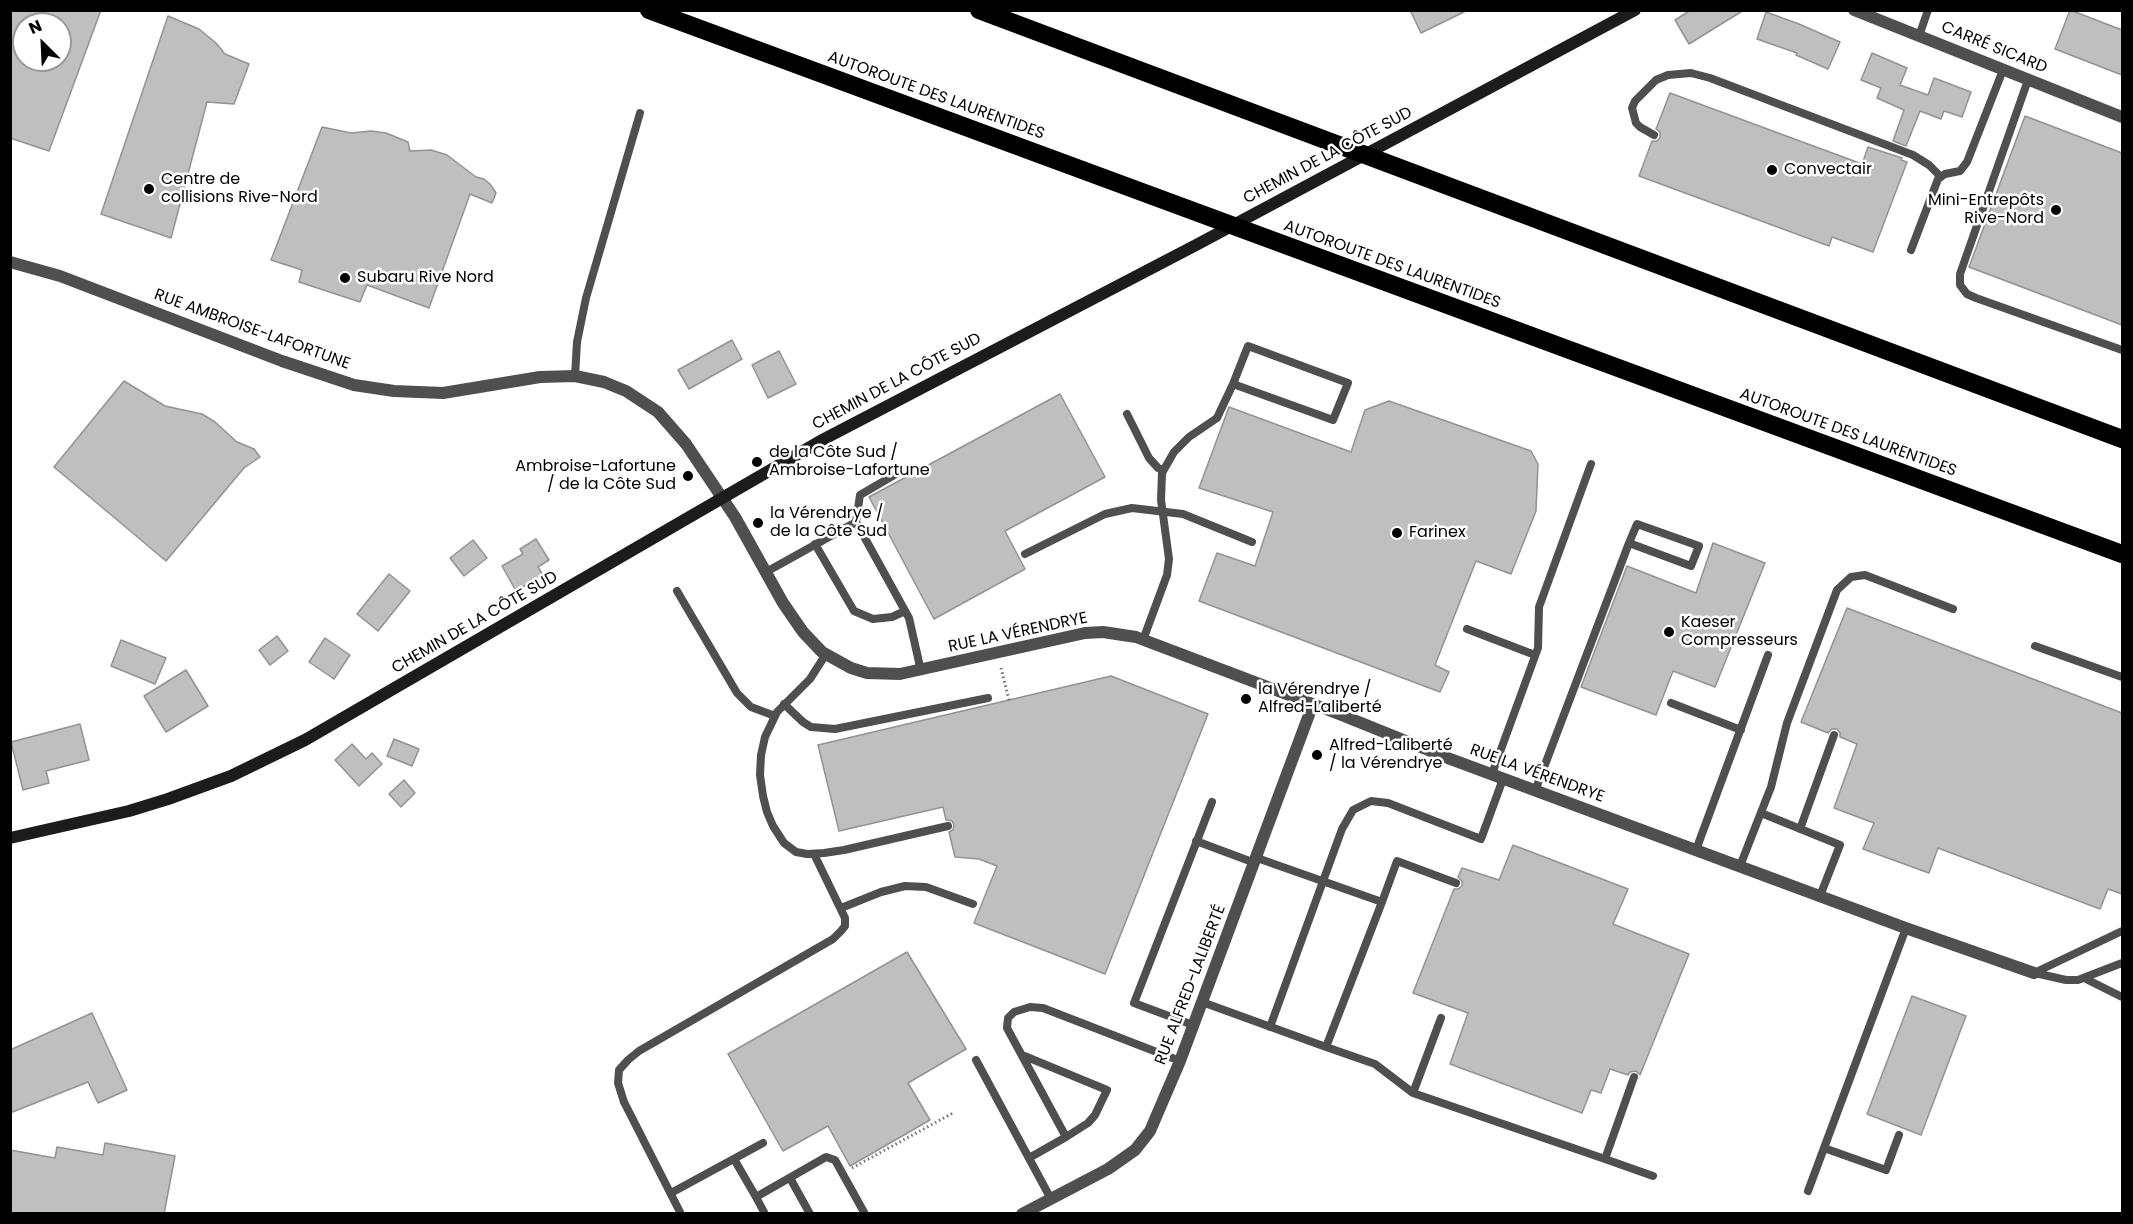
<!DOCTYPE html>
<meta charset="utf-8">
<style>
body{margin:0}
#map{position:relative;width:2133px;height:1224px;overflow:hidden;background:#fff;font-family:Poppins,sans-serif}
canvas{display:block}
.frame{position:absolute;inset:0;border:12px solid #000;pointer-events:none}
.north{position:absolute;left:12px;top:12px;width:60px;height:60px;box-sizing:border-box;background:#fff;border:2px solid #999;border-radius:50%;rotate:336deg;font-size:16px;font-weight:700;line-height:24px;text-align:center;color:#000}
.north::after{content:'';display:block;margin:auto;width:21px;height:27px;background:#000;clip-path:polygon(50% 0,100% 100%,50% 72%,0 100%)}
</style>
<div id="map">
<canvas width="2133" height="1224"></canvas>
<div class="frame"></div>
<div class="north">N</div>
</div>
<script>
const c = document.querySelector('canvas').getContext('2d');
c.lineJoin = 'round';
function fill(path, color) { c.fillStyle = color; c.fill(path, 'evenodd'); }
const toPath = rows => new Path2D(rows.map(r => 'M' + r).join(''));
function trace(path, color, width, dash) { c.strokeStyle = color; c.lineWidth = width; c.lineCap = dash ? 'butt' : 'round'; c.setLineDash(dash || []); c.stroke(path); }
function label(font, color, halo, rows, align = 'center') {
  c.font = font + ' Poppins,sans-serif'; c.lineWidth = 5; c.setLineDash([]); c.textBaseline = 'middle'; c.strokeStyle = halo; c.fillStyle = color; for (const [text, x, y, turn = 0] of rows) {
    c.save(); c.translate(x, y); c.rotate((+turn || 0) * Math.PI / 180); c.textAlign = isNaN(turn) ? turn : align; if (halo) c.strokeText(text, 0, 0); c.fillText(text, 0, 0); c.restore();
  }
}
const building = toPath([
 [10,10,101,10,49,151,10,138,10,10],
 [24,24,60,24,60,60,24,60,24,24],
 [1410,10,1468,10,1421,33,1410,10],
 [1691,10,1744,10,1689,44,1675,20,1691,10],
 [2070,10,2122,30,2122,75,2055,49,2070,10],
 [1766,12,1799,24,1840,42,1828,69,1796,55,1797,53,1757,39,1766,12],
 [168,16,199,29,216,43,225,54,249,64,234,104,207,102,171,238,101,214,168,16],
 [1872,53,1907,68,1900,85,1928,95,1934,78,1971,92,1962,117,1944,111,1941,119,1920,111,1906,146,1893,141,1904,110,1877,98,1881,88,1861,80,1872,53],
 [1670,93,1862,164,1868,147,1902,158,1901,160,1907,162,1873,252,1832,237,1829,246,1639,176,1652,141,1657,141,1660,138,1660,132,1656,129,1670,93],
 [2025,116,2122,153,2122,325,1969,267,2025,116],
 [322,127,351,133,371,131,386,133,408,142,410,151,431,150,447,155,476,177,484,179,490,184,496,193,492,203,470,194,429,308,367,285,360,302,299,282,302,270,271,260,322,127],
 [732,340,742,359,689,389,678,370,732,340],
 [779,351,796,384,768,398,752,365,779,351],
 [124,381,165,406,202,414,215,422,237,442,254,449,260,457,244,468,166,561,54,467,124,381],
 [1060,394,1105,477,1005,531,1025,569,934,619,869,497,1060,394],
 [1389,401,1531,451,1538,464,1536,511,1511,574,1476,561,1435,665,1449,672,1440,692,1199,601,1217,553,1255,566,1273,512,1199,488,1229,407,1351,452,1365,410,1389,401],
 [536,539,549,560,538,567,543,575,516,591,502,566,523,554,520,549,536,539],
 [473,540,487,558,464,576,450,558,473,540],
 [1713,543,1765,563,1715,687,1673,671,1656,715,1581,687,1627,566,1696,593,1713,543],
 [389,574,410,591,378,631,357,614,389,574],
 [1847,608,2122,713,2122,894,2108,889,2100,909,1938,848,1929,873,1863,849,1874,823,1834,808,1857,744,1840,737,1840,733,1837,729,1832,729,1828,733,1801,722,1847,608],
 [277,636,288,651,270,665,259,650,277,636],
 [325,638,350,655,334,679,309,662,325,638],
 [121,640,166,658,155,684,111,666,121,640],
 [186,670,208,706,166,732,144,696,186,670],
 [1111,676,1208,714,1105,974,974,923,997,866,979,859,955,857,949,832,953,830,954,825,952,821,946,820,943,807,839,831,818,745,1111,676],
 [80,724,89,760,46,771,49,783,23,790,11,742,80,724],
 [394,739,419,749,412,766,387,756,394,739],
 [352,744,366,759,372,753,382,764,359,786,335,760,352,744],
 [404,780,415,793,401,807,389,794,404,780],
 [1513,845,1628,889,1613,924,1689,954,1640,1075,1636,1071,1630,1072,1628,1075,1610,1069,1601,1093,1591,1090,1582,1113,1450,1064,1468,1013,1413,993,1454,889,1458,889,1462,886,1462,881,1458,877,1462,868,1499,880,1513,845],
 [907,952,966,1049,908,1083,930,1120,850,1166,828,1126,783,1151,728,1054,907,952],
 [1912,996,1966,1016,1921,1135,1867,1114,1912,996],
 [92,1013,127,1090,98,1103,88,1082,10,1113,10,1050,92,1013],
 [105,1143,175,1156,164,1214,10,1214,10,1150,55,1158,57,1147,103,1155,105,1143]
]);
const path = toPath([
 [1001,668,1009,700],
 [852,1168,953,1113]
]);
const lane = toPath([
 [1919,36,1928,10],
 [2028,80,1960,274,1960,285,1967,294,1976,298,2122,350],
 [1654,135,1640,127,1636,123,1632,108,1635,101,1656,80,1668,75,1691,73,1710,78,1913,155,1929,165,1940,176],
 [1911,250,1938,179,1945,174,1960,171,1967,162,2003,70],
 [575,376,577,342,586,298,640,113],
 [1127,414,1149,458,1158,468,1163,470],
 [856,522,860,495,896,474],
 [815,544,854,611,873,619,892,617,905,611],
 [1025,554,1105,514,1132,508,1183,514,1252,542],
 [766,572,856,522,909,618,921,671],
 [677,591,737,693,751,707,775,716],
 [1467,629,1535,655],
 [1143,640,1167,575,1169,559,1161,500,1162,473,1174,452,1189,437,1217,418,1233,384,1248,346,1348,383,1333,420,1233,384],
 [2035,646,2122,677],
 [826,654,810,679,777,712,765,737,761,755,760,775,763,796,767,812,773,826,784,843,796,852,807,854,824,853,844,850,948,826],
 [1671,703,1741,730],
 [784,704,803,722,811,727,835,729,988,698],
 [1492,774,1538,648,1539,607,1591,464],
 [1535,791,1629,543,1637,524,1699,546,1691,566,1629,543],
 [1761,813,1840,845,1820,896],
 [1800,829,1834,735],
 [1196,841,1255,863],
 [1696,850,1768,655],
 [1740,866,1771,787,1787,723,1837,590,1851,577,1865,575,1953,609],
 [1382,902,1397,861,1456,883],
 [841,908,881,892,905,886,926,887,973,904],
 [2034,973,2122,931],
 [2035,973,2066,980,2078,980,2122,963],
 [2086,979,2122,997],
 [1202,1002,1326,1047,1382,902,1257,858],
 [1193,1025,1134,1003,1212,802],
 [1270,1027,1342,829,1353,810,1371,801,1388,803,1481,839,1503,779],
 [1326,1047,1375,1064,1413,1093,1605,1159,1634,1077],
 [1022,1055,1107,1090,1095,1115,1088,1123,1066,1137],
 [976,1060,1051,1199],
 [1413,1093,1441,1018],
 [1824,1148,1886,1170,1899,1135],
 [1029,1158,1066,1137,1007,1028,1008,1018,1014,1012,1030,1007,1043,1008,1180,1061],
 [734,1159,756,1197],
 [1605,1159,1653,1176],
 [790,1178,810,1214],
 [1808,1191,1906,928],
 [671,1193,763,1143],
 [681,1214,624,1102,618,1083,619,1070,628,1060,639,1051,833,939,841,931,845,926,845,918,814,854],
 [765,1214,756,1197,826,1157,835,1160,865,1214]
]);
const street = toPath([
 [1854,10,2122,117],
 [10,262,60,276,282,361,354,385,394,391,443,393,540,377,575,376,604,382,626,391,658,412,686,444,735,517,783,603,803,632,822,652,851,668,867,673,900,674,1085,633,1103,632,1136,637,1339,714,1448,758,1906,928,2034,973],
 [1022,1214,1108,1169,1135,1150,1150,1131,1180,1061,1313,704]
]);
const secondary = toPath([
 [10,838,129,811,168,799,231,776,305,740,824,439,1198,244,1635,10]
]);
const highway = toPath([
 [649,10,2122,554],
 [979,10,2122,439]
]);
const markers = [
 [1772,170,6,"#000"],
 [149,189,6,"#000"],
 [2056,210,6,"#000"],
 [345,278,6,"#000"],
 [757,462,6,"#000"],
 [688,476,6,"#000"],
 [758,523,6,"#000"],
 [1397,533,6,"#000"],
 [1669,632,6,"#000"],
 [1246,699,6,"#000"],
 [1317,755,6,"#000"]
];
const streetNames = [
 ["CARRÉ SICARD",1994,48,22],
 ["AUTOROUTE DES LAURENTIDES",936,96,20],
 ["CHEMIN DE LA CÔTE SUD",1328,156,-28],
 ["AUTOROUTE DES LAURENTIDES",1392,265,20],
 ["RUE AMBROISE-LAFORTUNE",252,330,20],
 ["CHEMIN DE LA CÔTE SUD",897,382,-28],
 ["AUTOROUTE DES LAURENTIDES",1848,433,20],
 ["CHEMIN DE LA CÔTE SUD",475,623,-30],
 ["RUE LA VÉRENDRYE",1018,633,-12],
 ["RUE LA VÉRENDRYE",1537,774,20],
 ["RUE ALFRED-LALIBERTÉ",1191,985,-69]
];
const poiNames = [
 ["Convectair",1784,170],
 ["Centre de",161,180],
 ["collisions Rive-Nord",161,198],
 ["Mini-Entrepôts",2044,201,"right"],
 ["Rive-Nord",2044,219,"right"],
 ["Subaru Rive Nord",357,278],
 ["de la Côte Sud /",769,453],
 ["Ambroise-Lafortune",769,471],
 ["Ambroise-Lafortune",676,467,"right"],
 ["/ de la Côte Sud",676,485,"right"],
 ["la Vérendrye /",770,514],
 ["de la Côte Sud",770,532],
 ["Farinex",1409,533],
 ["Kaeser",1681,623],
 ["Compresseurs",1681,641],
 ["la Vérendrye /",1258,690],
 ["Alfred-Laliberté",1258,708],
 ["Alfred-Laliberté",1329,746],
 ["/ la Vérendrye",1329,764]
];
fill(building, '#bfbfbf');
trace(building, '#939393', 1.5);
trace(path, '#717171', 3, [1.5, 3]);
trace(lane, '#4f4f4f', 8);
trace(street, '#4f4f4f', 12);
trace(secondary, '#1c1c1c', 12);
trace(highway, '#000', 18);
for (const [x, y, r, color] of markers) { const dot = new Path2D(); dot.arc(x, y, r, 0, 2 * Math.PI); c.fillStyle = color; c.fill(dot); trace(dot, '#fff', 2); }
label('16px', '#000', '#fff', streetNames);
label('16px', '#000', '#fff', poiNames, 'left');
</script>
